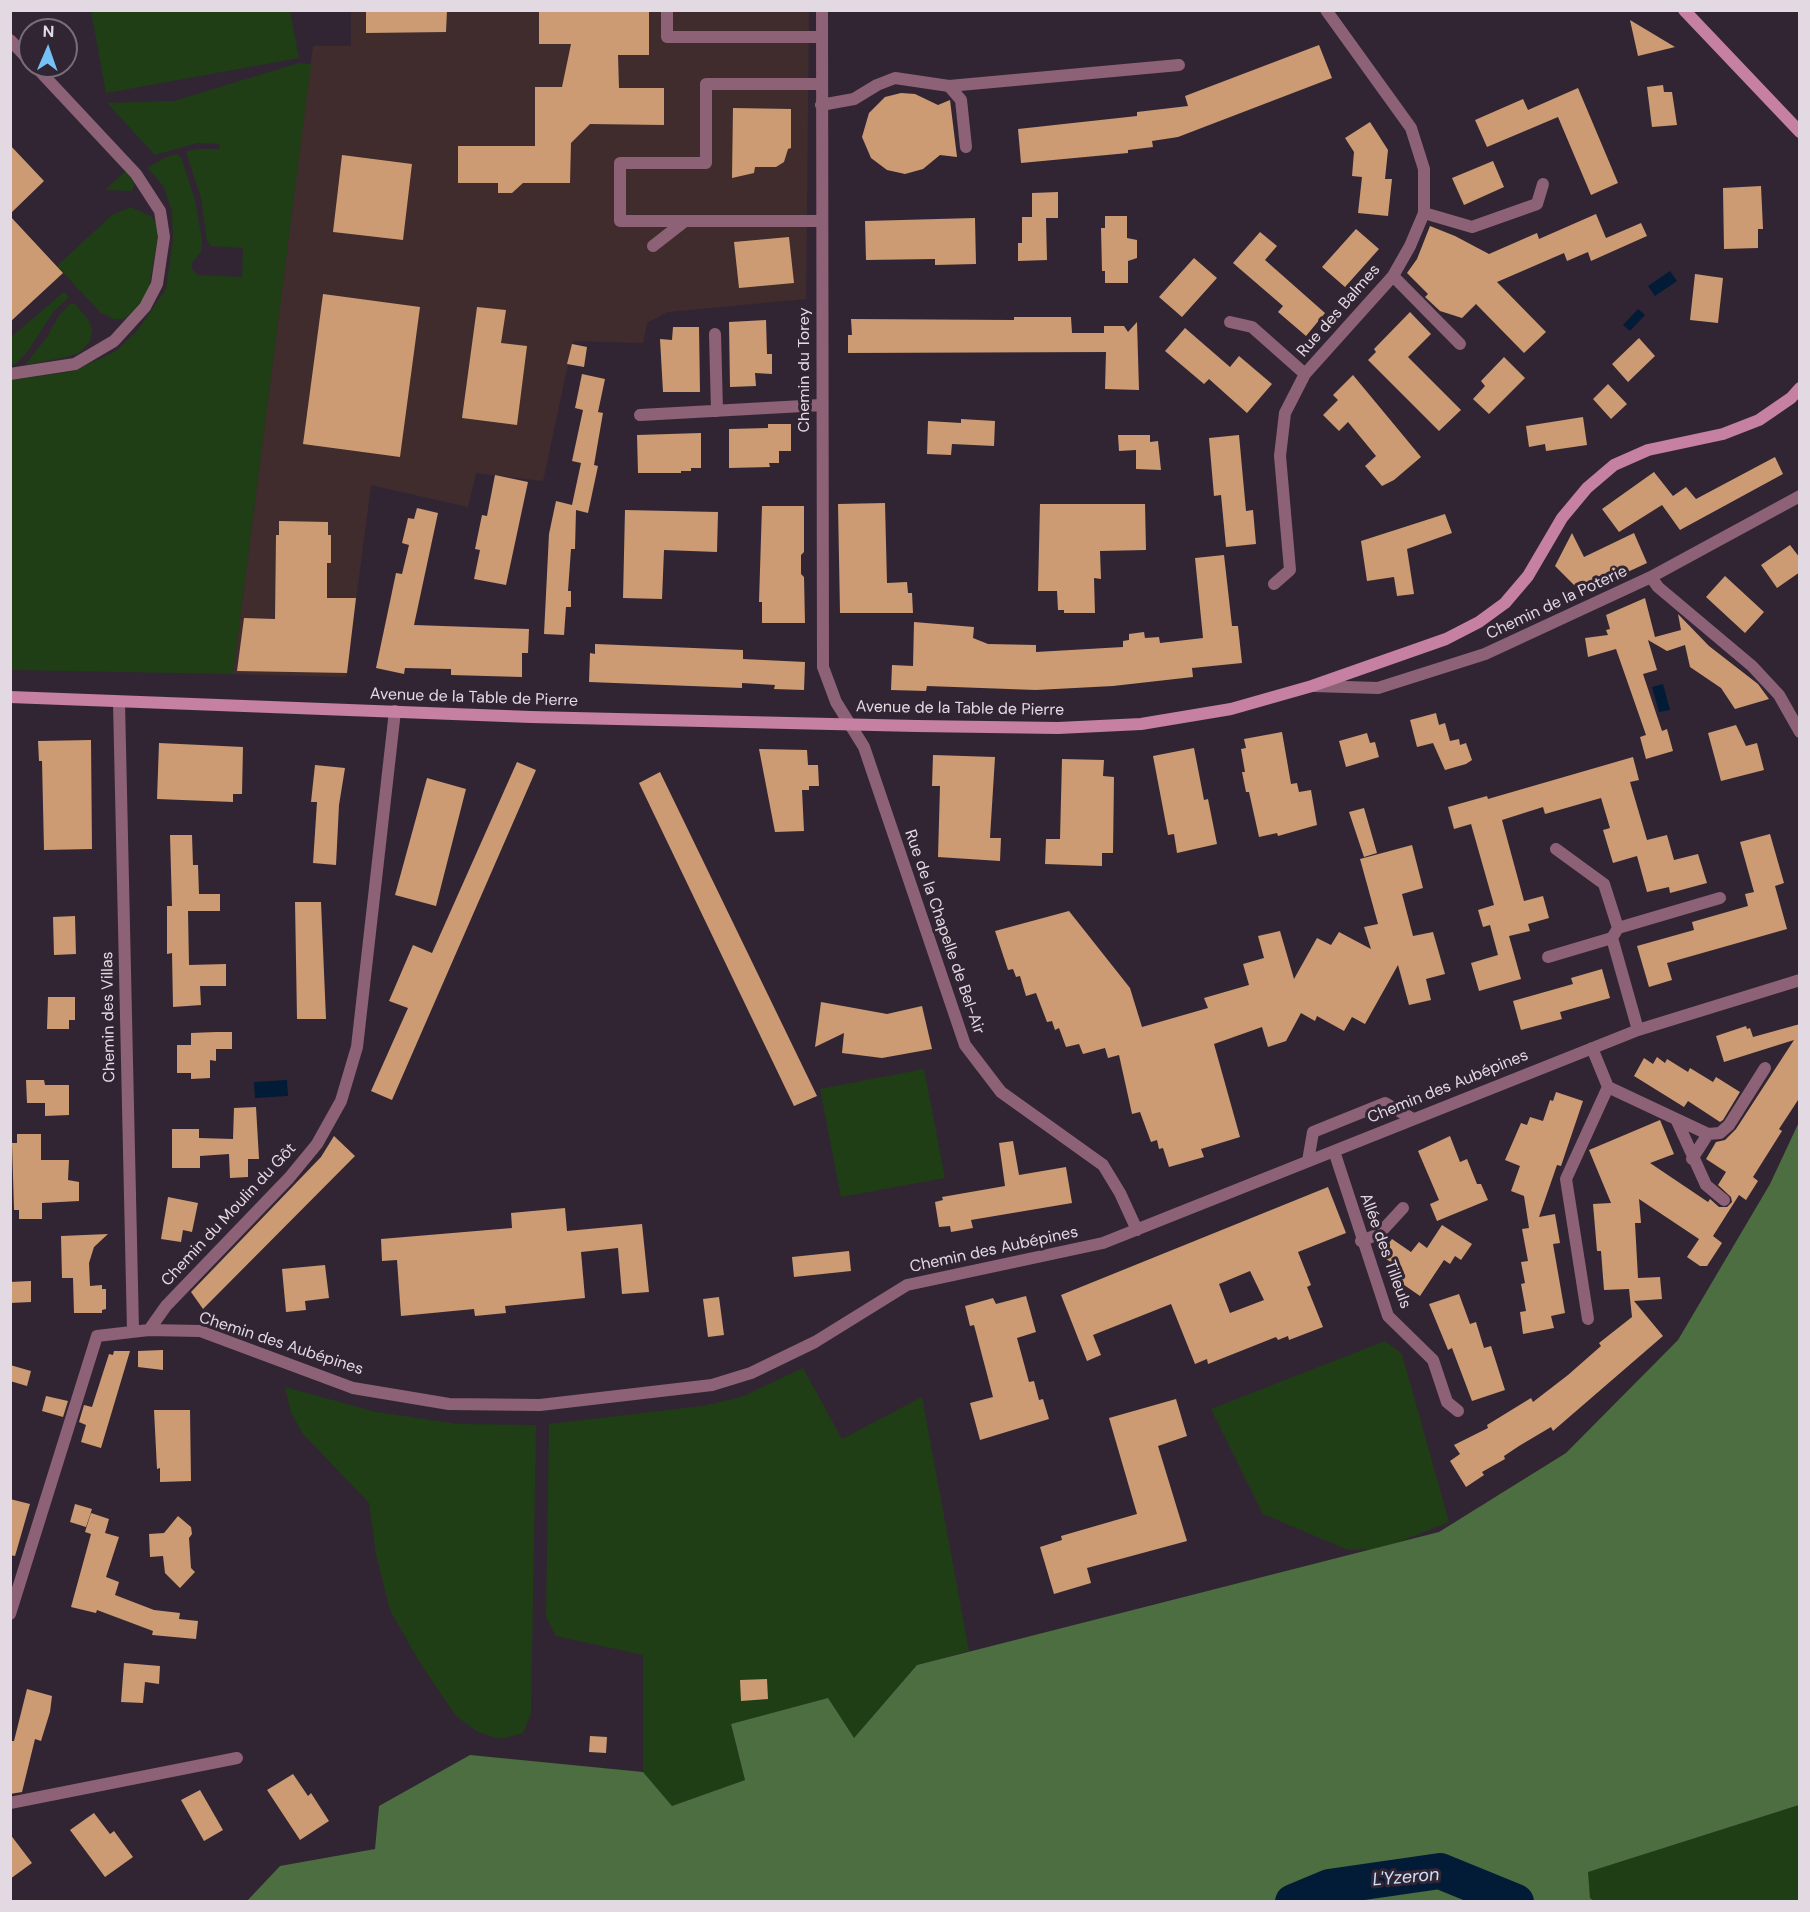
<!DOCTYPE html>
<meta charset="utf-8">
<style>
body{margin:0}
#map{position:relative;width:1810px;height:1912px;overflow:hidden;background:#322533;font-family:"DM Sans",sans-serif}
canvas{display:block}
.frame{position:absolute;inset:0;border:12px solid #e2d9e2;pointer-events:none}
.north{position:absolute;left:18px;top:18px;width:60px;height:60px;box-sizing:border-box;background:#322533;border:2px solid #786d79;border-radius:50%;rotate:2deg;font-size:16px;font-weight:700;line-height:24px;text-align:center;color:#e2d9e2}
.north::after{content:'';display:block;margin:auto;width:21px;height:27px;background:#73c1f5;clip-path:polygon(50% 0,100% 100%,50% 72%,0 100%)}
</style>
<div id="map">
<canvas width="1810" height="1912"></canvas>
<div class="frame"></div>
<div class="north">N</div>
</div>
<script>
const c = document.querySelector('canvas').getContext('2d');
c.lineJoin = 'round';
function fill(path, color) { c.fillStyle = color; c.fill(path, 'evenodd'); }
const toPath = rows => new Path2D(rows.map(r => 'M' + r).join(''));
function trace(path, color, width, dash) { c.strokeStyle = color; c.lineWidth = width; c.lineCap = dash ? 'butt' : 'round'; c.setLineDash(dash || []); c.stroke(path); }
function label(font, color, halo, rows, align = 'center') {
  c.font = font + ' "DM Sans",sans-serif'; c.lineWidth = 6; c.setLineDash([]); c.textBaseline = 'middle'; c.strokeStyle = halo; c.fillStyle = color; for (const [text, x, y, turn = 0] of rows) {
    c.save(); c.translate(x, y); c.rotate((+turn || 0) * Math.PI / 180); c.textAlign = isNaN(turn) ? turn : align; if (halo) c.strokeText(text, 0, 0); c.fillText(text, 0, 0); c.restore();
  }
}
const commercial = toPath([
 [351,11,809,11,806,299,667,312,647,323,643,343,573,341,543,481,476,473,468,507,371,485,346,677,233,674,313,46,351,46]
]);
const green = toPath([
 [91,11,290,11,299,58,106,93],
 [299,63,311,64,233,674,11,670,11,380,74,371,116,351,137,331,166,289,173,239,172,211,164,187,148,168,166,157,177,154,181,157,195,200,202,240,201,252,192,263,192,269,197,275,242,277,243,248,211,246,207,241,201,198,187,155,187,151,199,149,219,149,220,144,197,143,155,155,107,103,174,101],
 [126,171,135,181,132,191,105,190],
 [131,207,152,217,157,225,157,241,149,287,144,298,132,313,123,319,113,319,100,312,57,266,112,215],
 [64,292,69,297,53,312,28,351,16,364,11,365,11,337],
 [74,303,88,319,92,329,90,341,85,347,79,353,62,358,25,365,47,337,58,317,70,304],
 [924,1069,945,1178,841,1197,820,1089],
 [1385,1341,1402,1354,1449,1522,1381,1549,1348,1550,1263,1514,1211,1409],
 [803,1368,842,1439,922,1397,969,1651,917,1665,854,1738,731,1725,745,1780,672,1806,643,1772,643,1655,556,1636,546,1617,549,1424,703,1406,741,1397],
 [285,1387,376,1412,458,1424,536,1425,531,1714,523,1733,501,1739,478,1732,456,1716,420,1663,390,1610,376,1554,369,1503,303,1434,291,1413],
 [1799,1805,1799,1901,1594,1901,1590,1899,1587,1872]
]);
const forest = toPath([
 [1799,1122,1799,1805,1588,1872,1590,1898,1594,1901,247,1901,280,1866,375,1849,379,1806,470,1755,643,1772,672,1806,745,1780,731,1724,828,1698,854,1738,917,1665,1439,1532,1566,1453,1678,1340,1770,1184]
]);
const water = toPath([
 [1670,271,1677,281,1655,296,1648,286],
 [1638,309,1645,315,1630,331,1623,325],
 [1663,684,1670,710,1659,712,1652,687],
 [287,1080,288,1096,255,1098,254,1082]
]);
const river = toPath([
 [1293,1902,1329,1887,1440,1871,1516,1902]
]);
const building = toPath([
 [366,10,447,10,446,32,366,33],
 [539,10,649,10,649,55,618,55,619,88,664,88,664,125,590,124,571,143,570,183,523,183,512,193,498,193,498,183,458,183,458,146,535,146,535,87,562,87,571,44,539,44],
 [1630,20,1675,47,1638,56],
 [1319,45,1332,78,1178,137,1152,141,1153,147,1128,150,1128,153,1021,163,1018,129,1137,116,1137,112,1188,106,1185,96],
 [1663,85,1664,92,1672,92,1677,125,1652,127,1647,87],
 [1578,88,1618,183,1591,195,1558,117,1487,147,1475,120,1523,99,1528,110],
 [901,93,915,94,938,105,950,100,957,157,940,155,923,169,905,174,887,170,871,158,862,137,869,113,885,97],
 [733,108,791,109,791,148,788,149,784,162,776,167,755,167,754,173,732,178],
 [1370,122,1388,150,1385,179,1392,179,1388,216,1358,213,1362,177,1352,176,1354,152,1345,138],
 [10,145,44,181,10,214],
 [342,155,412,164,403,240,333,232],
 [1493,161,1504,187,1464,205,1452,178],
 [1761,186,1763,229,1758,229,1758,248,1724,249,1723,188],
 [1058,192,1058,218,1046,218,1047,260,1018,261,1018,243,1022,243,1022,217,1032,217,1032,193],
 [1596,214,1606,238,1641,223,1647,236,1591,261,1588,252,1567,261,1564,253,1497,282,1546,332,1524,353,1476,304,1462,318,1440,311,1425,297,1428,294,1407,273,1417,259,1430,226,1455,236,1489,254,1537,233,1539,239],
 [10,216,63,273,10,322],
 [1105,216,1127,216,1127,238,1137,240,1137,258,1128,261,1128,283,1105,283,1105,271,1102,271,1101,228,1105,228],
 [975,218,976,264,935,265,935,259,866,260,865,221],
 [1356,229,1379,249,1345,287,1322,267],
 [1260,232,1277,246,1265,260,1325,313,1306,336,1278,312,1283,306,1233,263],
 [789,237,794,283,739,288,734,242],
 [1194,258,1217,278,1182,317,1159,297],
 [1695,274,1723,278,1718,323,1690,320],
 [323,294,420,307,400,457,303,444],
 [477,307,506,310,501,343,527,346,517,425,462,418],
 [1410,312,1431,334,1408,357,1461,410,1439,431,1368,360,1376,352,1374,349],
 [1014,317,1071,317,1072,333,1104,333,1104,326,1124,326,1128,332,1137,322,1139,390,1105,389,1106,352,848,353,848,335,852,335,851,319,1014,320],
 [766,320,767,354,772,354,772,374,755,373,756,386,730,387,729,322],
 [673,327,699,327,700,392,663,392,660,339,672,340],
 [1185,328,1230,367,1239,356,1272,384,1247,413,1209,379,1204,384,1165,351],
 [1639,338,1655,356,1628,382,1612,364],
 [572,344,587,347,584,367,567,364],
 [1504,357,1525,378,1489,414,1473,399,1485,386,1481,381],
 [582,374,605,379,598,412,603,413,594,465,598,466,588,513,576,510,575,549,571,549,568,591,571,591,571,607,566,607,564,635,544,634,549,534,556,501,572,505,581,463,572,461,583,410,575,408],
 [1353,375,1421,457,1394,480,1382,486,1365,466,1376,456,1348,422,1339,431,1323,415,1338,400,1333,395],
 [1608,384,1627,404,1611,419,1593,399],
 [1583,417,1587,445,1546,451,1545,444,1529,447,1526,426],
 [961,419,995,421,994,446,952,444,951,455,927,454,928,421,961,423],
 [768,424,791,424,791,451,779,451,779,463,769,463,770,467,729,468,729,429,768,428],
 [701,433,701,468,691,468,691,471,681,471,681,473,638,473,637,435],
 [1118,435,1150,435,1150,442,1158,441,1161,470,1136,469,1136,450,1119,451],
 [1239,435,1246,511,1253,510,1256,544,1226,547,1221,495,1214,496,1209,438],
 [1775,457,1783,474,1680,530,1662,505,1619,532,1602,509,1654,472,1673,496,1686,487,1696,499],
 [495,475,528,482,506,585,474,579,480,550,475,549,482,515,487,516],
 [885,503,887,583,907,582,908,593,912,593,913,613,840,613,838,504],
 [1040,504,1145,504,1146,550,1100,551,1101,579,1094,578,1095,613,1064,613,1064,610,1058,610,1057,591,1038,591],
 [762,506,804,506,804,552,801,555,801,574,804,577,805,623,762,623,762,602,759,602],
 [417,508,438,513,414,625,529,629,528,653,522,653,522,677,451,675,451,669,405,668,404,674,376,668,396,573,402,574,409,545,402,543,408,518,414,519],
 [625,510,718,512,717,552,664,550,662,599,623,598],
 [1445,514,1452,533,1407,549,1414,594,1397,596,1394,577,1367,581,1361,541],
 [279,521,328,522,328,535,331,535,331,563,327,563,327,598,356,598,347,673,237,671,244,618,275,619,276,535,279,535],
 [1572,533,1584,557,1634,533,1647,563,1582,593,1555,566],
 [1790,545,1800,558,1800,572,1777,588,1761,565],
 [1224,555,1232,626,1238,626,1242,663,1192,668,1193,677,1113,686,1036,690,927,686,926,691,891,690,892,665,913,666,914,622,974,627,973,638,988,644,1036,645,1036,652,1123,647,1123,641,1129,640,1129,634,1144,632,1145,638,1159,637,1160,643,1203,638,1195,558],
 [1725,576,1764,612,1745,633,1706,597],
 [1645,598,1655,637,1681,630,1678,614,1709,646,1758,684,1769,699,1735,709,1721,688,1690,667,1685,645,1667,651,1648,640,1657,670,1643,674,1662,731,1667,729,1673,751,1646,759,1640,737,1646,735,1616,649,1588,657,1585,638,1608,635,1606,630,1610,629,1606,615],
 [595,644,743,650,743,659,805,662,804,690,774,689,775,685,742,683,742,688,589,682,590,653,595,654],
 [1436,713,1439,725,1445,723,1450,741,1459,739,1460,745,1466,743,1472,760,1466,764,1445,770,1433,743,1417,747,1410,720],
 [1736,725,1746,746,1757,743,1764,770,1721,781,1708,733],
 [1282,732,1291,784,1297,783,1299,792,1311,790,1317,825,1278,836,1277,833,1259,837,1249,792,1246,792,1242,772,1245,772,1241,749,1246,748,1244,739],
 [1367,733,1370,743,1375,742,1379,757,1346,767,1339,741],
 [91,740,92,849,44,850,42,761,39,761,38,741],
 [159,743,243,747,242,794,233,794,233,802,157,799],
 [1194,748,1204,800,1208,799,1217,844,1177,853,1174,834,1168,835,1153,756],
 [759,749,807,750,808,765,818,765,819,786,809,786,809,790,802,790,804,831,775,832],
 [933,755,995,757,990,838,1001,838,1000,861,938,857,940,786,932,786],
 [1633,757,1639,780,1630,782,1647,840,1667,835,1674,860,1698,854,1707,883,1670,893,1669,887,1647,892,1637,856,1613,863,1603,830,1610,828,1601,798,1545,814,1543,807,1502,820,1524,901,1543,896,1549,918,1528,924,1530,931,1509,936,1521,979,1479,991,1471,963,1498,955,1490,925,1483,927,1478,910,1494,905,1471,824,1454,829,1448,807,1487,796,1488,799],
 [1062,759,1104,760,1103,776,1114,777,1113,853,1102,853,1102,866,1045,864,1046,839,1060,839],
 [517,762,536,770,392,1100,371,1091,408,1008,389,1001,413,945,432,953],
 [315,765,345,768,339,805,336,865,313,863,317,802,311,802],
 [660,772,817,1096,794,1106,639,783],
 [427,778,466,789,436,906,395,895],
 [1364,808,1377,853,1364,857,1349,812],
 [1770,834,1784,883,1775,886,1787,929,1667,963,1672,980,1649,987,1637,946,1694,930,1692,922,1748,906,1745,894,1754,892,1740,842],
 [170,835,192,835,193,865,198,865,199,894,220,894,220,911,188,911,189,965,226,964,226,986,200,986,201,1005,173,1007,172,953,167,954,167,906,172,906],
 [1412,845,1423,888,1402,894,1413,936,1433,932,1445,974,1426,979,1431,1000,1409,1005,1398,965,1365,1024,1352,1017,1344,1031,1317,1016,1315,1021,1301,1013,1286,1041,1268,1047,1262,1027,1214,1044,1240,1137,1201,1149,1204,1157,1169,1167,1163,1148,1159,1149,1157,1140,1151,1142,1140,1112,1132,1114,1119,1055,1108,1058,1105,1048,1083,1054,1079,1044,1066,1047,1059,1028,1055,1030,1052,1021,1047,1022,1036,993,1026,996,1020,976,1016,977,1013,969,1008,970,995,931,1069,911,1130,988,1142,1027,1208,1008,1204,998,1249,985,1243,964,1264,958,1258,936,1280,931,1294,979,1317,938,1331,945,1339,932,1371,949,1364,927,1378,924,1360,859],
 [295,902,321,902,326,1019,297,1019],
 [75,916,76,954,54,955,53,917],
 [1602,969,1610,998,1560,1012,1562,1019,1521,1030,1513,1001,1573,984,1571,978],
 [48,997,75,997,75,1020,69,1020,69,1029,47,1029],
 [821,1002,887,1014,922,1006,932,1049,882,1058,842,1053,844,1033,815,1047],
 [1800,1024,1800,1097,1779,1129,1782,1131,1753,1177,1758,1181,1746,1200,1739,1195,1713,1236,1722,1243,1707,1266,1700,1266,1687,1257,1699,1239,1639,1199,1641,1223,1635,1223,1638,1278,1660,1277,1662,1299,1634,1301,1663,1336,1553,1431,1551,1427,1519,1446,1504,1456,1505,1459,1482,1472,1484,1475,1466,1487,1450,1461,1460,1454,1454,1445,1488,1428,1487,1425,1531,1398,1533,1402,1568,1375,1601,1346,1599,1343,1632,1317,1629,1289,1604,1290,1601,1251,1597,1251,1593,1204,1611,1203,1589,1150,1660,1120,1674,1154,1650,1163,1708,1202,1710,1199,1719,1207,1727,1207,1732,1202,1731,1197,1718,1185,1726,1172,1706,1159,1716,1142,1725,1140,1736,1129,1794,1040,1724,1062,1716,1036,1746,1026,1747,1029,1750,1028,1753,1037],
 [216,1032,232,1032,232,1049,216,1049,216,1061,210,1060,210,1078,191,1079,191,1073,177,1073,177,1045,191,1045,191,1033],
 [1657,1057,1665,1063,1667,1059,1688,1072,1690,1068,1713,1082,1716,1077,1740,1092,1723,1120,1720,1122,1688,1101,1684,1107,1634,1076,1644,1058,1653,1064],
 [26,1080,44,1080,45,1085,69,1085,69,1115,45,1116,45,1103,27,1103],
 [1556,1092,1583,1101,1561,1166,1557,1165,1539,1217,1555,1214,1560,1243,1553,1244,1565,1313,1551,1316,1554,1328,1523,1334,1520,1312,1526,1311,1521,1284,1525,1283,1521,1262,1528,1261,1522,1229,1529,1228,1524,1196,1511,1191,1520,1166,1505,1160,1521,1123,1527,1125,1530,1117,1543,1121,1550,1100,1553,1101],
 [256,1107,259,1159,248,1159,248,1177,230,1178,229,1154,200,1156,200,1168,172,1168,172,1129,199,1129,199,1138,233,1139,234,1108],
 [17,1134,41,1134,41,1160,69,1160,68,1180,79,1182,79,1201,42,1203,42,1219,19,1219,19,1210,14,1210,12,1143,17,1143],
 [334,1136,355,1156,203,1309,191,1292,321,1157],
 [1450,1136,1460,1162,1467,1159,1477,1184,1481,1184,1488,1200,1437,1221,1430,1204,1439,1200,1418,1151],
 [1013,1141,1019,1175,1066,1167,1072,1203,971,1220,973,1228,951,1232,950,1226,939,1227,935,1202,943,1200,942,1197,1005,1186,999,1143],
 [1328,1187,1346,1233,1298,1252,1311,1285,1307,1287,1323,1327,1289,1340,1288,1336,1278,1340,1276,1337,1208,1364,1207,1359,1195,1364,1171,1304,1093,1335,1101,1355,1087,1361,1061,1295],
 [1250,1271,1264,1300,1230,1313,1219,1284],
 [168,1197,198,1203,192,1232,183,1230,181,1242,161,1239],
 [565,1208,567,1231,642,1224,649,1292,622,1294,618,1248,581,1252,585,1298,505,1306,506,1313,475,1316,474,1309,401,1316,397,1260,382,1261,381,1239,512,1228,511,1213],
 [1442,1225,1472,1244,1461,1260,1455,1256,1450,1264,1444,1260,1420,1296,1394,1278,1400,1268,1380,1255,1392,1239,1411,1252,1419,1242,1427,1248],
 [108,1234,94,1247,89,1263,90,1286,102,1285,102,1289,106,1289,106,1309,102,1310,102,1313,74,1313,73,1278,62,1278,61,1236],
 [849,1251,851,1271,794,1277,792,1257],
 [325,1265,329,1298,305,1301,306,1310,286,1312,282,1269],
 [31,1281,31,1302,10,1303,10,1282],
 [1459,1294,1470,1324,1476,1322,1484,1348,1491,1346,1505,1390,1472,1401,1452,1348,1448,1350,1429,1304],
 [1026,1296,1036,1332,1017,1338,1029,1382,1034,1381,1039,1400,1043,1399,1049,1419,980,1440,970,1403,993,1397,974,1325,970,1326,965,1306,993,1298,996,1304],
 [719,1297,724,1335,708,1337,703,1299],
 [163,1350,163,1370,138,1367,138,1351],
 [114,1351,130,1351,101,1448,81,1442,86,1425,79,1422,84,1405,92,1407,109,1354,113,1355],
 [10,1365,31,1371,27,1386,10,1381],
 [46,1396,68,1401,63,1417,42,1411],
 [1176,1399,1187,1436,1158,1446,1187,1541,1087,1568,1091,1583,1054,1594,1040,1547,1062,1540,1061,1536,1137,1514,1109,1418],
 [154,1410,190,1410,191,1481,160,1482,160,1468,157,1469],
 [10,1499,30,1504,15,1556,10,1555],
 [75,1504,92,1509,86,1527,70,1522],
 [91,1513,109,1519,105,1533,119,1537,106,1577,119,1582,115,1595,154,1610,180,1613,179,1619,198,1621,196,1639,152,1635,153,1631,97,1610,96,1613,71,1607,91,1534,85,1532],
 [178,1516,191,1527,192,1534,189,1538,191,1568,195,1572,180,1588,165,1573,163,1556,150,1557,149,1534,164,1533],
 [124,1663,160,1666,159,1684,145,1682,143,1703,121,1702],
 [767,1679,768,1699,741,1701,740,1680],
 [27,1689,52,1696,50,1712,41,1741,35,1739,22,1792,10,1794,10,1741,14,1741],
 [590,1736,607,1737,606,1753,589,1752],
 [293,1774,308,1796,311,1793,329,1821,300,1840,267,1790],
 [200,1790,223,1830,204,1841,181,1800],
 [94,1813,110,1834,114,1831,133,1857,105,1877,70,1830],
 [10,1834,32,1863,10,1879]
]);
const service = toPath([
 [667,10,667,37,822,37],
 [10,40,30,61],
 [949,86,961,100,966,147],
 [821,105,854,99,877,85,895,78,949,86,1179,65],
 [821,221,620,221,620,163,706,163,706,84,822,84],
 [653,246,685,221],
 [10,374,75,364,114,341,145,307,157,284,164,237,160,211,136,174,35,66],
 [1308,1161,1313,1132,1385,1103,1413,1119],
 [10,1803,237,1758]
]);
const minor = toPath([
 [822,10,823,667,836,702,864,747,965,1045,1001,1092,1103,1165,1120,1193,1137,1230],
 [1424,213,1472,227,1537,204,1543,184],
 [1393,276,1460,344],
 [1230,322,1252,327,1305,374],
 [715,334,717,411],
 [640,415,821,405],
 [1651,577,1658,587,1752,666,1779,695,1800,732],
 [1274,584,1290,570,1280,456,1285,413,1305,374,1393,276,1410,246,1424,213,1424,169,1411,128,1326,10],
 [1313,686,1378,688,1485,654,1651,577,1800,496],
 [119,702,133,1330],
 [1556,849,1604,884,1618,928],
 [1612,938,1618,928,1720,898],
 [1548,957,1612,938,1638,1030],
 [1608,1087,1708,1134,1720,1133,1729,1125,1765,1068],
 [1677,1121,1706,1185,1724,1200],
 [1334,1151,1388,1316,1433,1360,1447,1402,1458,1411],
 [1692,1159,1708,1134],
 [1361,1241,1379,1234,1403,1208],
 [1588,1319,1566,1179,1608,1087,1592,1048],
 [149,1330,166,1306,289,1178,317,1144,341,1101,357,1047,395,711],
 [10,1614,97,1336,149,1330,200,1331,353,1388,449,1404,540,1405,712,1385,751,1373,815,1342,907,1285,1103,1243,1638,1030,1800,980]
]);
const secondary = toPath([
 [1684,10,1800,132],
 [10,697,531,717,917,726,1058,728,1141,724,1231,709,1312,686,1446,639,1479,622,1505,603,1528,576,1562,518,1587,488,1614,465,1648,450,1723,434,1759,420,1791,398,1800,388]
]);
const streetNames = [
 ["Rue des Balmes",1339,311,-49],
 ["Chemin du Torey",805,370,-90],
 ["Chemin de la Poterie",1557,603,-25],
 ["Avenue de la Table de Pierre",474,698,2],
 ["Avenue de la Table de Pierre",960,709,1],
 ["Rue de la Chapelle de Bel-Air",944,932,71],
 ["Chemin des Villas",109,1017,-91],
 ["Chemin des Aubépines",1448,1087,-22],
 ["Chemin du Moulin du Gôt",229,1215,-47],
 ["Chemin des Aubépines",994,1250,-12],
 ["Allée des Tilleuls",1385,1251,70],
 ["Chemin des Aubépines",281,1344,18]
];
const waterNames = [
 ["L'Yzeron",1406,1878,-5]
];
fill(commercial, '#402c2c');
fill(green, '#1f3e15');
fill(forest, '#4c6e40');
fill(water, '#021b37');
trace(river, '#021b37', 36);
fill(building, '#cc9b73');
trace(service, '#8d6277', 12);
trace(minor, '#8d6277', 12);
trace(secondary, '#c580a2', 12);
label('16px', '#e2d9e2', '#322533', streetNames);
label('italic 18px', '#cbe1fc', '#322533', waterNames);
</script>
